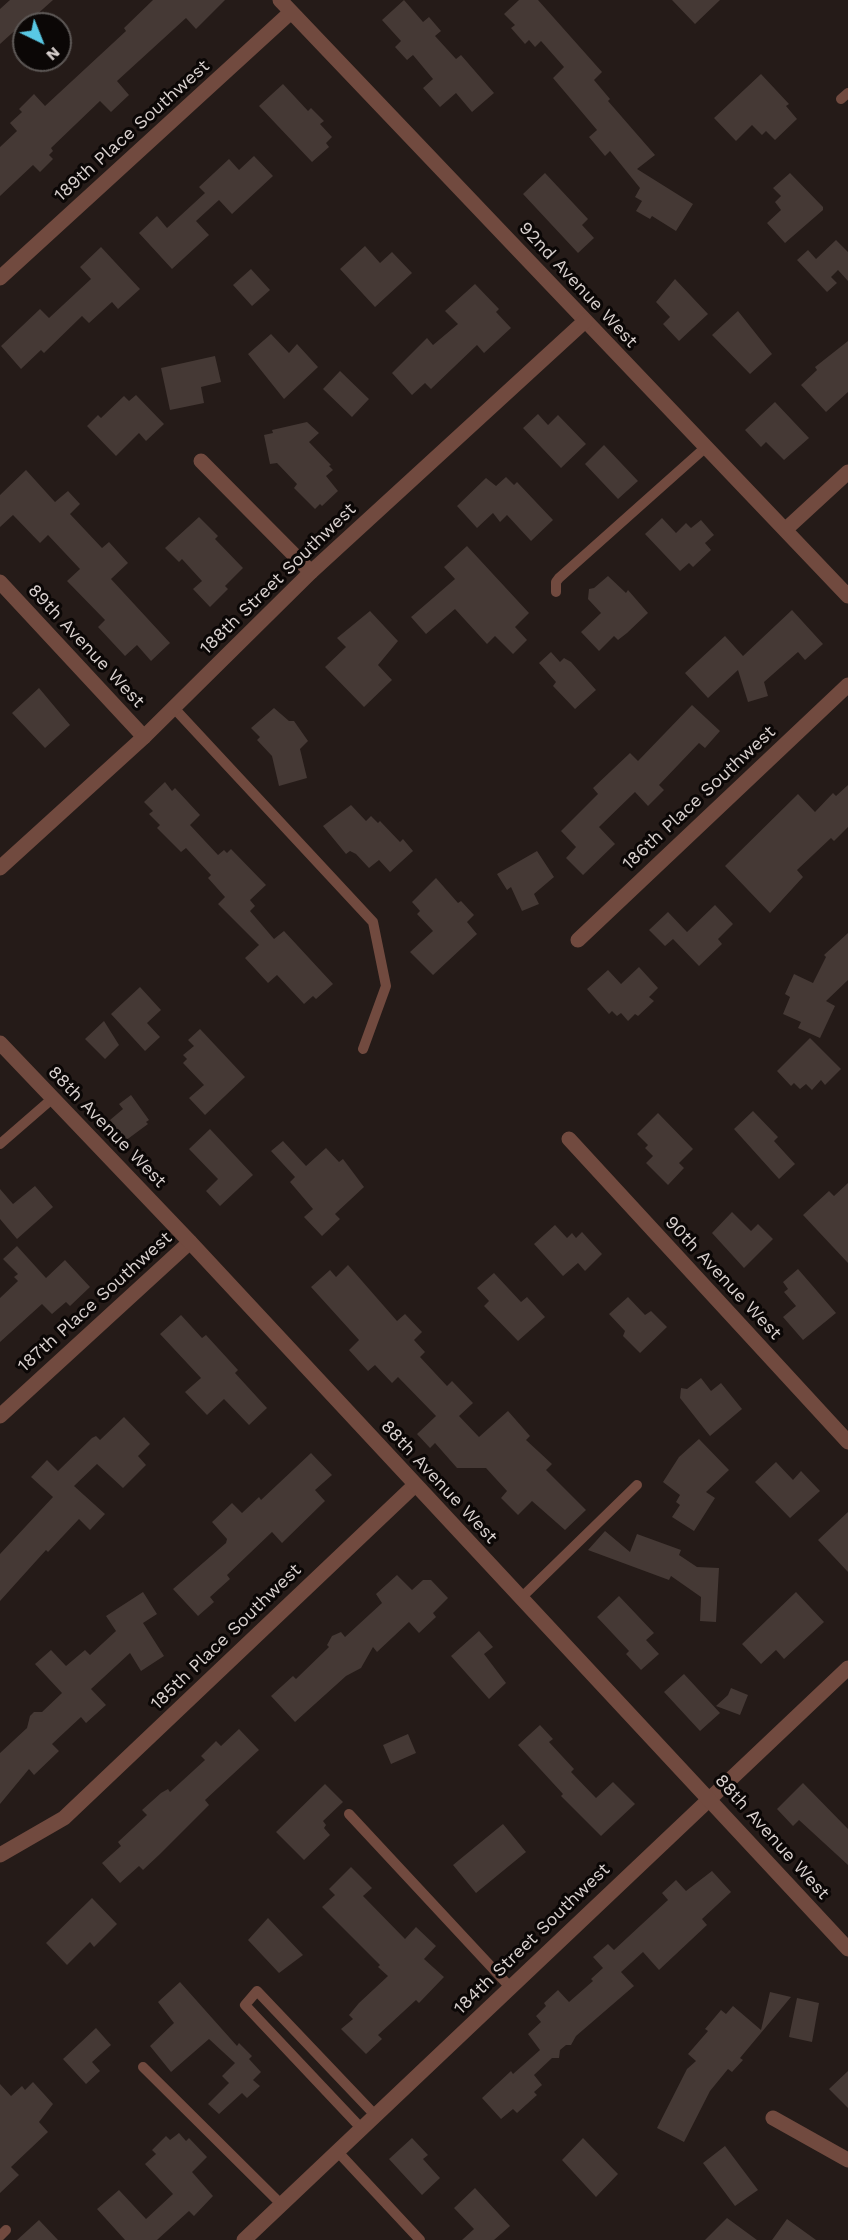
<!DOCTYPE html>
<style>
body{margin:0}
#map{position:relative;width:848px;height:2240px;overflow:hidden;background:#251b18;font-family:"Work Sans",sans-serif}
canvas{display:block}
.north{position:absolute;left:12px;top:12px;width:60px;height:60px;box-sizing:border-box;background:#0b0706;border:2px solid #5d5856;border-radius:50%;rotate:137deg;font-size:16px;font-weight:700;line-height:24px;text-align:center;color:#d9d1cf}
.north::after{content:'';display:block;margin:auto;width:21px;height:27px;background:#59c8e4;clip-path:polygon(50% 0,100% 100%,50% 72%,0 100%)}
</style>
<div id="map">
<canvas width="848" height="2240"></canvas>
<div class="north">N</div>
</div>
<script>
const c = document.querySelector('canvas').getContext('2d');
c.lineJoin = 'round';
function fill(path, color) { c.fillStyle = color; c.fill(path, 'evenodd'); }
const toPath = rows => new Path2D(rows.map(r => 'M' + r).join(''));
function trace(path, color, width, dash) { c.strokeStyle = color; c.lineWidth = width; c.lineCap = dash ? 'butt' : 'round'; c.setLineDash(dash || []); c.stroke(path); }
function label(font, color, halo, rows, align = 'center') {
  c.font = font + ' "Work Sans",sans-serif'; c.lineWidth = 6; c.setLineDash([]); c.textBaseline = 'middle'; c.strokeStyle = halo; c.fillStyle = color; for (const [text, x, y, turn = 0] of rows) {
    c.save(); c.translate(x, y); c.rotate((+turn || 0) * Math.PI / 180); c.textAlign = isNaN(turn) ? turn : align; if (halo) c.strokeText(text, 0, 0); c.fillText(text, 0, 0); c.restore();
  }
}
const building = toPath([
 [10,0,53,0,34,17,32,15,0,44,0,9],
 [153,0,225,0,196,29,186,18,117,81,129,95,111,112,100,101,51,148,53,151,49,155,53,159,40,172,33,165,0,196,0,147,17,131,10,123,22,112,19,109,34,94,45,106,126,31,124,28],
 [404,0,423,22,429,17,441,31,435,36,456,59,461,55,494,93,472,112,456,93,440,107,423,88,433,79,413,55,407,60,395,47,401,41,382,20],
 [519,0,538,0,602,72,594,80,610,99,608,101,655,155,637,169,693,204,676,231,652,216,650,219,636,211,642,201,635,197,640,188,610,151,605,156,589,137,597,130,553,78,564,67,541,41,535,47,529,40,525,44,511,28,515,25,504,14],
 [672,0,720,0,695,24],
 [761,74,789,104,786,106,797,119,775,140,766,131,762,135,752,125,736,141,714,118],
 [283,84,308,111,311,108,324,121,320,124,332,137,326,143,329,147,312,162,259,106],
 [254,156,273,176,232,214,219,200,196,221,209,235,172,269,139,233,157,216,167,228,205,193,199,187,229,159,239,170],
 [545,173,588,219,582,225,594,238,578,253,523,194],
 [790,173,823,207,823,210,785,243,767,223,781,210,775,202,781,196,773,188],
 [836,240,848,252,848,281,838,270,831,277,837,283,827,292,797,260,808,250,816,259],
 [365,246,380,263,392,252,412,273,375,307,340,269],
 [101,247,140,289,118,309,112,302,89,323,82,316,44,353,41,350,21,369,1,346,40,309,49,318,91,279,80,267],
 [251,269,270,290,252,306,233,285],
 [675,279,708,314,679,341,663,324,670,317,656,302],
 [475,284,499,309,496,312,511,328,484,353,477,345,431,389,425,383,412,395,392,373,427,338,433,345,458,324,445,311],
 [738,311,772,354,750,374,712,335],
 [271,334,289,353,297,344,318,367,284,399,248,354],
 [848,341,848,392,826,412,801,385,817,370,815,367],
 [215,356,221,382,201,387,204,403,170,410,161,368],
 [340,371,369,399,352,417,323,389],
 [136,395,164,424,146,441,139,433,116,456,87,426,98,415,101,418,124,396,129,401],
 [775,402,809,438,784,460,766,442,761,447,745,430],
 [538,414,548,425,558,415,586,444,561,468,523,428],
 [307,422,319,433,309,442,331,465,329,466,333,470,326,476,338,491,322,506,320,504,315,509,294,488,297,484,277,463,270,464,264,435,273,433,272,430],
 [604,445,638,481,618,499,585,464],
 [26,470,55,502,68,491,80,504,70,514,102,548,109,542,128,563,111,579,170,643,151,661,137,645,125,656,98,627,105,620,67,581,80,569,48,535,40,543,13,515,0,527,0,495],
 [506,477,514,485,517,482,553,520,531,541,507,515,500,522,493,513,477,528,457,506,486,478,496,486],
 [199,517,218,536,215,539,243,568,225,586,228,589,210,607,193,589,202,581,182,559,179,562,165,548],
 [662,518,676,533,686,523,691,528,701,520,714,535,705,543,711,550,693,567,689,563,680,571,645,534],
 [467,546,529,613,515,627,527,640,513,654,495,636,487,644,455,609,426,634,411,617,455,579,444,567],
 [608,576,626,593,628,590,648,613,627,633,618,640,614,636,599,651,581,632,601,613,588,599,589,589,594,588],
 [792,610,823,644,805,660,798,652,764,682,768,696,748,702,738,670,708,698,685,673,725,636,743,656],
 [370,611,398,641,378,665,392,680,364,707,325,667,346,647,337,638],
 [551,652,560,662,564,658,571,662,596,690,575,709,553,686,556,682,539,663],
 [39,688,70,725,45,748,12,713],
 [692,705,720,731,705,748,699,743,659,785,664,790,648,806,635,792,599,827,615,844,583,875,566,858,576,847,561,831,598,794,593,788,630,753,638,761],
 [274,708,289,721,294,721,308,741,300,749,307,778,279,786,272,756,257,740,260,737,251,728],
 [165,782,172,791,175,788,200,815,190,825,218,855,224,850,227,853,231,849,266,885,250,900,255,906,250,911,274,939,284,931,333,984,316,999,313,996,304,1004,277,975,268,983,245,958,259,945,218,904,225,897,208,878,211,875,186,848,181,852,157,828,160,825,149,814,153,811,144,802],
 [848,785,848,827,834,841,831,838,797,870,803,877,770,913,725,866,798,794,815,812,833,793,836,796],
 [351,805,366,821,371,816,378,823,380,821,400,842,403,839,413,851,390,872,379,860,369,868,356,854,350,851,346,854,323,826],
 [537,851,554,877,534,894,539,904,522,911,511,887,507,890,497,874],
 [436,878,458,903,461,901,474,915,467,922,477,934,433,975,410,952,433,931,417,914,420,911,412,902],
 [715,905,733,924,718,939,722,944,699,966,673,939,665,946,649,930,668,912,687,932],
 [848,933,848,980,826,1001,835,1006,820,1038,798,1028,801,1022,783,1014,790,997,785,994,794,974,813,983,826,957,824,955],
 [639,967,658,988,649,997,654,1001,638,1016,635,1014,628,1021,621,1013,617,1016,612,1011,609,1014,587,989,608,970,621,984],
 [140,987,161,1010,147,1023,160,1037,145,1051,111,1014],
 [104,1021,119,1045,105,1059,85,1039],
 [200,1029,245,1077,205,1115,189,1098,204,1085,183,1063,187,1059,183,1055,194,1046,188,1040],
 [810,1038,841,1069,825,1085,821,1080,812,1090,806,1084,800,1089,794,1083,791,1086,777,1071],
 [131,1095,149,1120,146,1122,148,1124,125,1141,110,1120,123,1109,119,1104],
 [753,1111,778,1137,774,1141,795,1164,779,1179,734,1129],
 [658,1113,693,1149,679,1163,684,1168,668,1185,646,1163,653,1156,645,1148,648,1145,637,1134],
 [210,1129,253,1175,220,1206,206,1191,218,1179,189,1149],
 [283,1141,306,1166,326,1148,339,1162,343,1159,364,1187,335,1214,340,1219,322,1236,304,1217,313,1209,290,1182,295,1177,271,1151],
 [848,1183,848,1263,803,1215,829,1191,834,1196],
 [35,1186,53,1207,17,1239,0,1219,0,1189,13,1204],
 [732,1212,751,1231,758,1224,773,1239,744,1268,712,1233],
 [555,1225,567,1238,572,1233,576,1238,582,1232,602,1254,585,1271,578,1263,563,1276,534,1244],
 [17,1246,46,1278,65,1260,90,1287,70,1306,66,1302,52,1314,42,1304,0,1342,0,1298,18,1281,14,1277,18,1274,3,1259],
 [348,1265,397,1321,405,1314,422,1332,414,1340,425,1352,420,1357,447,1386,452,1381,473,1403,459,1416,479,1437,508,1411,530,1436,526,1440,552,1464,546,1470,586,1510,565,1530,532,1501,518,1515,501,1498,507,1491,486,1468,457,1468,435,1443,430,1448,417,1434,436,1416,398,1377,392,1383,375,1365,368,1371,349,1350,359,1340,311,1287,330,1270,336,1277],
 [798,1269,836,1313,803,1340,783,1317,796,1306,784,1292,788,1289,783,1282],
 [494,1273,521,1302,527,1297,545,1317,518,1341,484,1306,489,1301,477,1288],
 [628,1297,645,1315,651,1311,667,1327,640,1353,623,1336,625,1331,609,1314],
 [181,1315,202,1338,206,1335,238,1370,235,1373,267,1408,249,1425,224,1399,207,1415,185,1392,201,1378,160,1334],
 [701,1378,711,1391,721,1383,742,1409,710,1436,680,1398,681,1388,687,1389],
 [124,1417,150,1444,138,1456,146,1465,123,1488,97,1464,74,1486,105,1514,90,1530,79,1519,48,1552,46,1550,0,1601,0,1554,53,1497,31,1477,47,1460,58,1471,92,1438,96,1436,100,1440],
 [699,1439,729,1470,706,1492,715,1498,694,1531,672,1517,680,1505,676,1502,680,1495,663,1482,679,1457],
 [311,1453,332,1475,315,1490,325,1501,282,1543,272,1532,227,1575,230,1579,210,1597,214,1602,198,1616,173,1589,226,1543,227,1539,212,1522,232,1503,242,1513,259,1497,261,1500],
 [776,1462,793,1480,801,1471,820,1491,790,1518,755,1482],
 [848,1512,848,1572,818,1540],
 [605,1531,630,1552,637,1534,681,1550,679,1555,697,1567,719,1568,716,1622,700,1621,701,1597,671,1576,669,1580,588,1550],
 [397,1575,412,1590,423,1580,431,1580,448,1598,433,1613,436,1617,419,1633,409,1622,377,1652,373,1647,361,1668,346,1676,295,1722,271,1696,293,1676,296,1679,329,1647,327,1645,332,1636,341,1632,345,1637,382,1603,376,1594],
 [143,1592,157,1614,143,1623,164,1656,141,1671,130,1653,91,1689,106,1705,86,1723,81,1717,52,1744,59,1751,34,1775,29,1769,0,1804,0,1753,27,1728,30,1716,34,1712,42,1712,62,1693,35,1664,51,1650,66,1666,85,1650,90,1655,116,1631,106,1616],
 [796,1592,824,1622,784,1659,776,1650,761,1664,742,1644],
 [619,1596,654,1633,646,1640,659,1654,641,1670,626,1654,629,1651,597,1617],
 [479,1631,493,1647,484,1654,506,1683,489,1699,451,1656],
 [684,1674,720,1713,700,1731,664,1692],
 [731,1688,748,1695,740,1715,716,1706,728,1695],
 [540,1725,553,1739,549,1742,574,1769,571,1772,596,1798,613,1782,635,1804,601,1836,561,1796,563,1794,518,1745],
 [239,1729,259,1750,205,1800,209,1805,160,1854,143,1870,139,1866,120,1883,102,1863,121,1846,118,1842,147,1815,142,1810,161,1793,168,1789,170,1792,205,1760,201,1756,216,1741,221,1746],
 [408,1734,416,1753,391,1764,383,1745],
 [803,1783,848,1829,848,1865,799,1820,793,1826,777,1809],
 [325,1784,343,1802,323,1821,326,1825,324,1828,330,1835,304,1860,276,1832],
 [503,1824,526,1852,476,1893,453,1865],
 [351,1867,372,1888,363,1896,405,1939,416,1927,436,1946,424,1959,444,1977,419,2003,416,2000,378,2035,382,2039,366,2054,341,2029,353,2019,349,2015,359,2003,388,1976,378,1967,380,1965,322,1907,335,1895,329,1889],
 [712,1871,731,1892,702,1919,707,1925,659,1970,643,1952,621,1972,634,1986,576,2036,571,2045,566,2045,560,2050,559,2058,552,2058,534,2075,542,2085,534,2092,537,2095,517,2113,513,2109,501,2119,482,2098,511,2071,513,2074,540,2050,528,2034,541,2022,536,2016,546,2006,544,2003,558,1990,569,2002,593,1981,591,1979,603,1968,593,1957,608,1944,614,1950,668,1900,662,1893,676,1880,686,1891],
 [92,1898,117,1924,94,1947,90,1942,67,1965,46,1943],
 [268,1918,303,1955,279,1973,248,1940],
 [180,1982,237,2046,239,2043,252,2056,249,2059,261,2072,253,2080,260,2086,247,2098,242,2093,219,2114,208,2104,229,2083,222,2076,235,2063,209,2039,171,2072,150,2046,174,2023,158,2002],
 [770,1992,791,1997,740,2058,743,2060,732,2072,728,2069,710,2091,684,2142,657,2128,687,2069,696,2061,688,2054,708,2031,705,2029,721,2010,726,2014,733,2006,761,2030],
 [797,1998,819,2003,812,2042,789,2037],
 [96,2028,111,2045,92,2062,100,2071,86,2084,63,2059],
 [848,2071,848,2108,829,2089],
 [33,2082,53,2104,39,2122,48,2132,11,2167,19,2175,0,2193,0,2084,11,2096,22,2086,25,2090],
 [179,2133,186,2141,189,2138,207,2157,192,2172,213,2196,194,2216,189,2211,157,2240,125,2240,97,2209,119,2190,146,2219,173,2194,145,2164,156,2154,152,2150,166,2136,170,2140],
 [412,2138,428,2155,423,2159,440,2178,422,2195,389,2159],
 [583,2138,618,2174,596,2197,562,2160],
 [725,2146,758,2190,735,2206,703,2163],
 [475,2188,510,2226,494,2240,462,2240,474,2229,454,2208],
 [727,2218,757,2240,705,2240],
 [787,2219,816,2240,772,2240],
 [39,2220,58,2240,17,2240]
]);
const service = toPath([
 [841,99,848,93],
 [556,592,556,582,559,578,706,447],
 [173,707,373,922,386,986,363,1049],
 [0,1144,53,1098],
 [521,1598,637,1485],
 [349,1814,510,1987],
 [143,2067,281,2204],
 [361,2128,245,2005,257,1991,375,2115],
 [337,2151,420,2240],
 [0,2236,6,2230]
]);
const minor = toPath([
 [280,0,848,596],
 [0,278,291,12],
 [201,461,311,572],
 [785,530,848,472],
 [0,582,144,737],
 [578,940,848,685],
 [569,1139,848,1442],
 [0,1416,190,1242],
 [0,1855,64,1818,415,1485],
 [773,2118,848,2160],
 [244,2240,848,1668]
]);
const tertiary = toPath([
 [0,868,144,737,311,572,585,321],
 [0,1043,190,1242,848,1949]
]);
const streetNames = [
 ["189th Place Southwest",132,131,-42],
 ["92nd Avenue West",578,285,47],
 ["188th Street Southwest",278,579,-44],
 ["89th Avenue West",86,646,47],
 ["186th Place Southwest",699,798,-43],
 ["88th Avenue West",107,1127,46],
 ["90th Avenue West",723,1278,47],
 ["187th Place Southwest",95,1302,-42],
 ["88th Avenue West",439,1482,47],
 ["185th Place Southwest",226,1637,-44],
 ["88th Avenue West",772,1837,48],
 ["184th Street Southwest",532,1939,-44]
];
fill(building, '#453935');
trace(service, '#714a3f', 10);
trace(minor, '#714a3f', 15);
trace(tertiary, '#714a3f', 15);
label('18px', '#d9d1cf', '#0b0706', streetNames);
</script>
